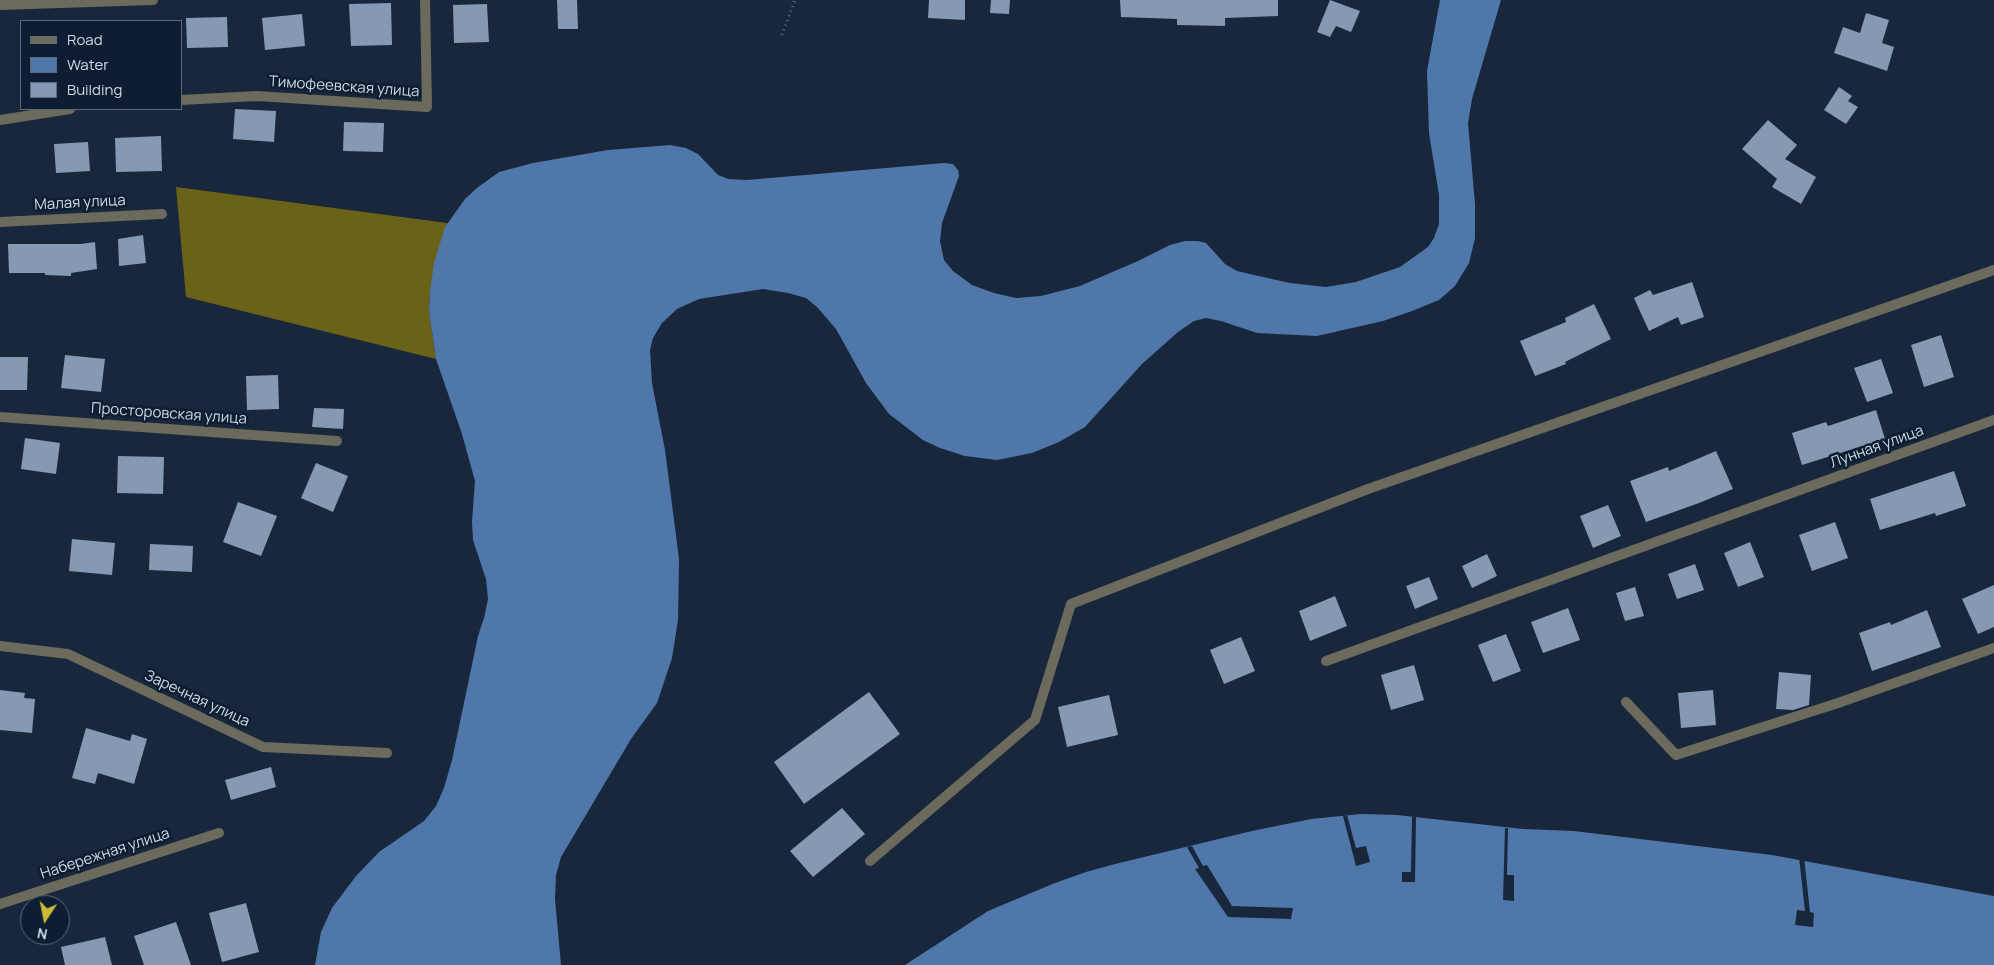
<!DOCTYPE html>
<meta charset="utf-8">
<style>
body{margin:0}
#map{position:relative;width:1994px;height:965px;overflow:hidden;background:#18273c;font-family:Manrope,sans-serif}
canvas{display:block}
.legend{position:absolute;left:20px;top:20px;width:162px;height:90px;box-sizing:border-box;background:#0e1e32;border:1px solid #5b697a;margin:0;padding:6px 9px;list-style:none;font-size:15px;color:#cfd9e7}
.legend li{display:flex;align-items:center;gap:10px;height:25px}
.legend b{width:25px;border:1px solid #5b697a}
.north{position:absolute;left:20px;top:895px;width:50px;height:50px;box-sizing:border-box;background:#0e1e32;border:1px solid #5b697a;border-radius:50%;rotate:191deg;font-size:14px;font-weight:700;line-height:20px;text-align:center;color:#cfd9e7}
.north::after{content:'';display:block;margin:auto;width:18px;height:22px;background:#caba39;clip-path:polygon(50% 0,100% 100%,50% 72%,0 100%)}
</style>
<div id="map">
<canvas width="1994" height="965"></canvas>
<ul class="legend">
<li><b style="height:6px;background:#6b6a5d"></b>Road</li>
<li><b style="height:14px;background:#5077aa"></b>Water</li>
<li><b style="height:14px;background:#8699b3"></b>Building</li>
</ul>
<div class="north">N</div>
</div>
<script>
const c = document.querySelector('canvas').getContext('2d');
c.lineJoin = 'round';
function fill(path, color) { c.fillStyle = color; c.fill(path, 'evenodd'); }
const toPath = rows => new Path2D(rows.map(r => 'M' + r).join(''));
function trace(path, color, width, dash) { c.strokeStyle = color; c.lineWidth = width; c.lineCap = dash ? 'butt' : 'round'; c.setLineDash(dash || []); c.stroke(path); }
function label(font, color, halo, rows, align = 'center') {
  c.font = font + ' Manrope,sans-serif'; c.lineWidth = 5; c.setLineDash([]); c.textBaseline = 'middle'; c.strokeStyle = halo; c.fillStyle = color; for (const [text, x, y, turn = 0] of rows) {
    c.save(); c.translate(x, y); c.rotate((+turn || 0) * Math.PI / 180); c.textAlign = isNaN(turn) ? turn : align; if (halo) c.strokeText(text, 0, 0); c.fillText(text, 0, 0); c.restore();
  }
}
const forest = toPath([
 [176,187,447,223,430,291,429,312,436,359,186,297]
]);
const water = toPath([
 [1440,0,1501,0,1472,99,1468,123,1475,204,1475,238,1469,263,1455,286,1439,300,1412,311,1383,321,1317,336,1257,333,1221,321,1206,318,1194,321,1178,332,1142,364,1085,427,1059,442,1032,453,997,460,965,456,940,448,923,440,889,414,866,383,836,329,817,307,806,298,788,293,763,289,699,299,677,309,662,323,653,338,650,350,652,383,665,450,679,559,678,620,672,658,657,703,631,739,561,857,556,875,555,899,561,965,315,965,321,932,332,908,356,876,379,852,424,821,436,806,444,788,452,760,478,636,484,618,488,599,486,579,473,540,472,522,475,481,462,434,436,359,429,312,430,291,434,263,445,227,465,199,477,188,499,172,533,163,608,150,670,145,686,148,698,154,718,175,728,179,747,180,944,163,953,164,958,170,959,176,942,223,940,241,944,260,953,271,972,285,994,293,1016,298,1041,296,1080,286,1138,261,1170,245,1185,241,1198,241,1206,243,1225,264,1237,271,1254,275,1290,283,1326,287,1356,282,1400,267,1428,247,1434,238,1439,224,1439,195,1429,133,1427,71],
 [1361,814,1397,815,1523,829,1574,831,1772,855,1994,896,1994,965,905,965,988,911,1055,883,1086,872,1115,864,1252,831,1311,819]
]);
const pier = toPath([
 [1347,815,1356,848,1366,846,1370,862,1356,866,1343,816],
 [1412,817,1416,817,1415,882,1402,882,1402,872,1411,872],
 [1505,828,1508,828,1507,875,1514,875,1514,901,1503,900],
 [1192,846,1203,866,1207,865,1232,906,1293,908,1291,919,1228,917,1195,869,1199,868,1187,847],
 [1799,857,1804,857,1810,912,1814,913,1813,927,1795,925,1797,910,1805,911]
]);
const building = toPath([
 [557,0,577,0,578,29,558,29],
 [929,0,965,0,965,20,928,18],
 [991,0,1010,0,1009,14,990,13],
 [1120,0,1278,0,1278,16,1225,18,1225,26,1177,25,1177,19,1121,17],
 [1330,0,1360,11,1351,32,1336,26,1330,37,1317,32],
 [391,3,392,45,351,46,349,4],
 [487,4,489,42,454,43,453,5],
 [1866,13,1889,20,1882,43,1894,47,1887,71,1834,53,1843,27,1860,33],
 [302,14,305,46,265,50,262,18],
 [227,17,228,47,187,48,186,18],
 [1839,87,1852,96,1848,101,1858,107,1846,124,1824,110],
 [235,109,276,111,274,142,233,139],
 [1768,120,1797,145,1785,159,1816,177,1801,204,1772,187,1777,179,1742,149],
 [344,122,384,123,383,152,343,151],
 [161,136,162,171,116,172,115,138],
 [88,142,90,171,56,173,54,144],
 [143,235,146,263,119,266,118,239],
 [95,242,97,269,71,273,71,276,45,275,45,273,9,273,8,244,81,244],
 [1692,282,1704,317,1681,325,1678,317,1649,331,1634,298,1650,290,1653,295],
 [1594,304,1611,339,1565,362,1566,364,1535,376,1520,341,1566,322,1565,318],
 [1941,335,1954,377,1924,387,1911,345],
 [65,355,105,359,101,392,61,388],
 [0,357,28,357,27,390,0,390],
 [1881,359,1893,393,1867,402,1854,368],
 [278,375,279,409,247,410,246,376],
 [314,408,344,409,343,429,312,427],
 [1876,410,1885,439,1802,465,1792,433,1826,422,1828,426],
 [25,438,60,443,56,474,21,469],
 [1716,451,1733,489,1699,503,1646,522,1630,481,1668,467,1669,471],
 [118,456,164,457,163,494,117,493],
 [316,463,348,476,333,512,301,498],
 [1954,471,1966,506,1936,516,1935,513,1880,530,1870,499],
 [238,502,277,516,261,556,223,542],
 [1608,505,1621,536,1593,548,1580,516],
 [1835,522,1848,558,1812,571,1799,535],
 [72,539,115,543,112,575,69,571],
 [1750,542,1764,577,1738,587,1724,553],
 [150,544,193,546,192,572,149,570],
 [1487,554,1497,576,1472,588,1462,566],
 [1695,564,1704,590,1677,599,1668,574],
 [1429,577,1438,599,1415,609,1406,586],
 [1994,585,1994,627,1978,634,1962,599],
 [1635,587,1644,616,1625,621,1616,593],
 [1335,596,1347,626,1310,641,1299,611],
 [1568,608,1580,640,1543,653,1531,622],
 [1927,610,1941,647,1872,671,1859,633,1890,622,1891,625],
 [1506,634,1521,671,1493,682,1478,645],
 [1241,637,1255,671,1224,684,1210,650],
 [1414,665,1424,700,1391,710,1381,675],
 [1779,672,1811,675,1809,705,1793,710,1776,709],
 [0,690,25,693,24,698,35,699,32,733,0,730],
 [1713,690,1716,725,1681,728,1678,693],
 [869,692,900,734,804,804,774,762],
 [1109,695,1118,735,1067,747,1058,707],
 [86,728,130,741,132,734,147,739,134,784,98,773,95,784,72,778],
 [271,767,276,787,231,800,225,780],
 [842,808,865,834,813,877,790,851],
 [246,903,259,952,222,962,209,913],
 [176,922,191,965,144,965,134,936],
 [105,937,112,965,65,965,61,947]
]);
const path = toPath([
 [782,35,795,0]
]);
const service = toPath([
 [0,5,153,0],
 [181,100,257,96,427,107,425,0],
 [0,120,70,109],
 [0,222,162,214],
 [0,417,337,441],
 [0,646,68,654,263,747,387,753],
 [1326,661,1994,420],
 [1626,702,1676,755,1838,703,1994,648],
 [870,861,1035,720,1071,604,1368,489,1994,270]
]);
const minor = toPath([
 [0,904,219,833]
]);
const streetNames = [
 ["Тимофеевская улица",344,87,4],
 ["Малая улица",80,203,-3],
 ["Просторовская улица",169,414,4],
 ["Лунная улица",1877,447,-20],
 ["Заречная улица",197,699,25],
 ["Набережная улица",105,854,-18]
];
fill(forest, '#6b6219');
fill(water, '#5077aa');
fill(pier, '#18273c');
fill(building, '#8699b3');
trace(path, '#606d7f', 3, [1, 4]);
trace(service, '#6b6a5d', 10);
trace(minor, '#6b6a5d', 10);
label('15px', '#cfd9e7', '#0e1e32', streetNames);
</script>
